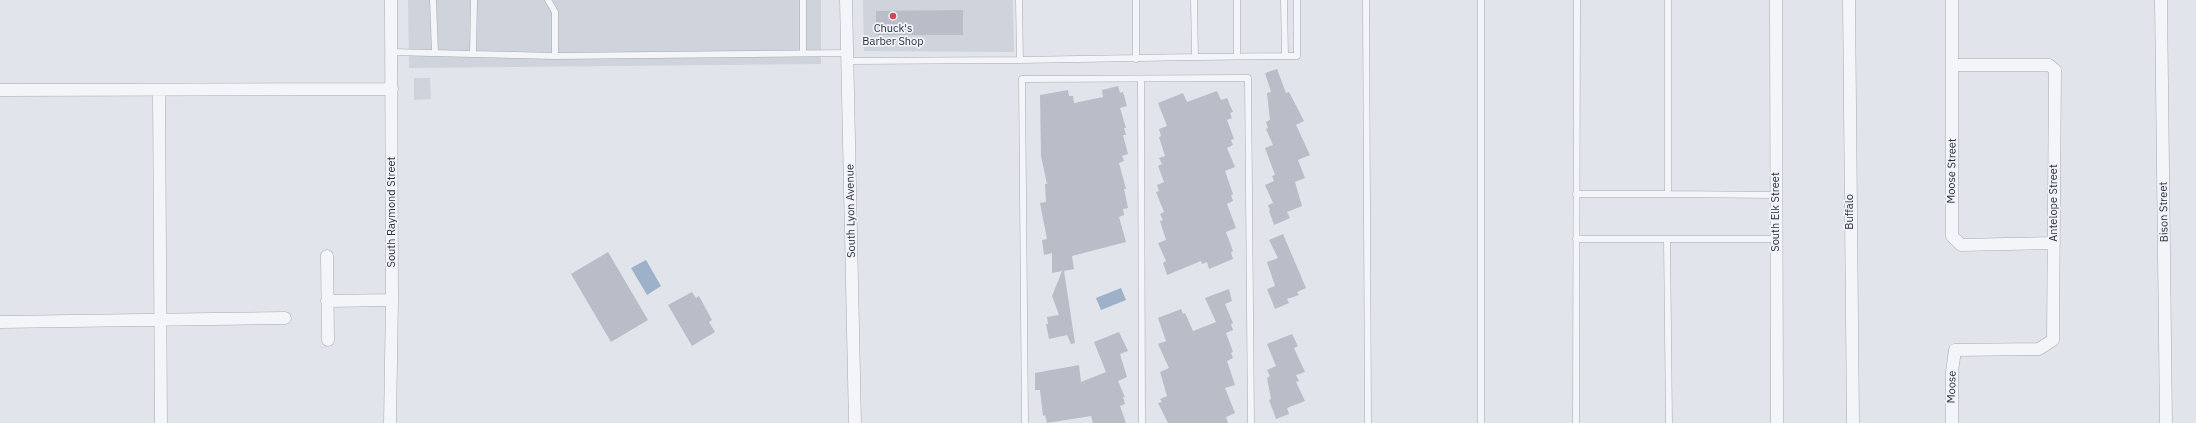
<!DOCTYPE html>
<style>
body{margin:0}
canvas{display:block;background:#e1e4ea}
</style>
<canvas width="2196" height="423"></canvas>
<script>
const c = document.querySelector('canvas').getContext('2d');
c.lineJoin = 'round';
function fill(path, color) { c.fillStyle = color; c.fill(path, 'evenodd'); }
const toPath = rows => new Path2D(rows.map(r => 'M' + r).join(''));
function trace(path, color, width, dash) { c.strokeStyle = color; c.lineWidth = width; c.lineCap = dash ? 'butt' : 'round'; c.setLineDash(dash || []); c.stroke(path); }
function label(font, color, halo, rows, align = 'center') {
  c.font = font + ' "IBM Plex Sans",sans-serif'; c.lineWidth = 3.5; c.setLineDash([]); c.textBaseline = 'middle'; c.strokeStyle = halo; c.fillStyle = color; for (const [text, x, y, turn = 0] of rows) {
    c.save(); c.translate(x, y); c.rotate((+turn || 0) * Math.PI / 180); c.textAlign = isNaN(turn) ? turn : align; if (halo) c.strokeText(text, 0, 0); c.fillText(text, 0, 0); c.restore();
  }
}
const built = toPath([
 [408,0,821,0,821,64,409,68],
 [863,0,1013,0,1014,52,864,51],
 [414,78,430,78,431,99,414,100]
]);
const water = toPath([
 [646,260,661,286,647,295,631,268],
 [1121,288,1126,300,1101,310,1096,298]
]);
const building = toPath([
 [963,10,963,35,876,35,876,11],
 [1277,69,1286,93,1289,92,1304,121,1296,125,1310,155,1298,160,1305,178,1295,182,1302,206,1287,212,1290,218,1274,225,1269,211,1270,211,1268,205,1273,203,1265,185,1274,181,1272,176,1275,175,1265,148,1273,145,1266,129,1268,128,1266,122,1270,120,1267,93,1271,92,1265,73],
 [1118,86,1120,93,1123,92,1127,106,1120,108,1126,128,1124,128,1126,135,1123,135,1128,154,1122,156,1124,161,1119,163,1126,189,1124,189,1128,208,1123,209,1124,215,1119,217,1126,242,1072,256,1074,269,1064,271,1075,343,1071,344,1067,335,1049,339,1046,324,1048,324,1047,317,1059,315,1052,296,1062,271,1052,273,1052,253,1044,255,1042,240,1047,239,1040,203,1046,202,1045,184,1047,184,1041,156,1040,95,1068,90,1069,96,1073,96,1074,103,1103,97,1102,90],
 [1217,91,1221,100,1227,98,1233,112,1230,113,1232,118,1227,120,1234,139,1231,140,1233,145,1227,148,1235,167,1225,171,1233,194,1231,195,1233,201,1227,204,1236,228,1226,232,1233,251,1231,252,1233,259,1209,269,1207,262,1202,264,1201,261,1167,275,1163,263,1166,261,1158,243,1166,240,1160,221,1163,220,1160,214,1164,212,1156,192,1159,191,1157,185,1164,182,1158,166,1162,164,1159,158,1165,156,1159,137,1161,136,1159,129,1167,126,1158,103,1183,93,1187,102],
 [1283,234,1306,288,1297,292,1299,295,1287,299,1289,303,1275,309,1267,289,1275,286,1267,262,1278,258,1269,240],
 [608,252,648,320,611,342,571,274],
 [1229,289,1232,301,1225,304,1233,323,1231,324,1233,330,1226,333,1233,352,1231,353,1233,358,1227,361,1235,385,1225,388,1235,413,1226,417,1228,423,1168,423,1158,403,1162,402,1160,399,1167,396,1160,372,1169,368,1158,344,1166,341,1158,318,1181,309,1183,314,1185,313,1193,331,1216,322,1205,298],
 [692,292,696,298,699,296,712,320,709,322,715,332,692,346,668,305],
 [1119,332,1128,351,1120,354,1127,377,1118,381,1125,397,1123,397,1125,404,1120,406,1126,423,1093,423,1091,416,1047,423,1045,415,1043,416,1040,390,1035,390,1035,373,1079,365,1081,382,1106,372,1094,342],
 [1292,334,1298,346,1294,348,1305,372,1296,375,1299,381,1296,382,1305,401,1287,408,1289,414,1276,419,1269,400,1271,399,1267,378,1270,376,1267,370,1276,366,1267,344]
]);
const lane = toPath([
 [433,0,435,53],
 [548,0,555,12,555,56],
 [803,0,803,53],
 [1136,0,1136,59],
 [1237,0,1237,56],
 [1366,0,1368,423],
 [1481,0,1481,423],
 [1668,0,1668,194,1776,195],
 [391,52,555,56,848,53],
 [473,54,474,0],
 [1285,56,1297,56,1297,0],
 [1195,57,1285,56,1284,0],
 [1020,60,1195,57,1194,0],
 [848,61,1020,60,1019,0],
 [1141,79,1142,423],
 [1576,194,1668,194],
 [1576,239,1667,239],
 [1025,423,1022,79,1248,78,1251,423],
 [1576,423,1577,0],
 [1669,423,1667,239,1776,239]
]);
const street = toPath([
 [846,0,855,423],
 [1776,0,1777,423],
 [1849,0,1853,423],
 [1952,0,1952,236,1961,245,2054,243],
 [2161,0,2166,423],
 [0,90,392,89],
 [159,90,161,423],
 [327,256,328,340],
 [327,301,392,300],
 [0,322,285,318],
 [390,423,392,300,391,0],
 [1952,423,1952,372,1955,350,2039,349,2053,340,2055,70,2049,65,1953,65]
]);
const markers = [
 [893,16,4,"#ce4856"]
];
const poiNames = [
 ["Chuck's",893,29],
 ["Barber Shop",893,42]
];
const streetNames = [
 ["Moose Street",1952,171,-89],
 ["Antelope Street",2054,203,-90],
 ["South Lyon Avenue",851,211,-91],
 ["South Raymond Street",392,212,-90],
 ["South Elk Street",1776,212,-90],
 ["Buffalo",1850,212,-90],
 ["Bison Street",2164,212,-91],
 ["Moose",1952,387,-88]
];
fill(built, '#cfd3dc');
fill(water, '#9db1c9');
fill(building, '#b9bdc7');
trace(lane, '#a6abb4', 7);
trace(street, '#a6abb4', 13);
trace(lane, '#f4f5f8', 6);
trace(street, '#f4f5f8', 12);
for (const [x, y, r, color] of markers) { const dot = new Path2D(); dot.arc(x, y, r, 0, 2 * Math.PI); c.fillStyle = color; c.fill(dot); trace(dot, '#f1f3f7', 1.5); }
label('11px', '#2a3142', '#f1f3f7', poiNames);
label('11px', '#2a3142', '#f1f3f7', streetNames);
</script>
